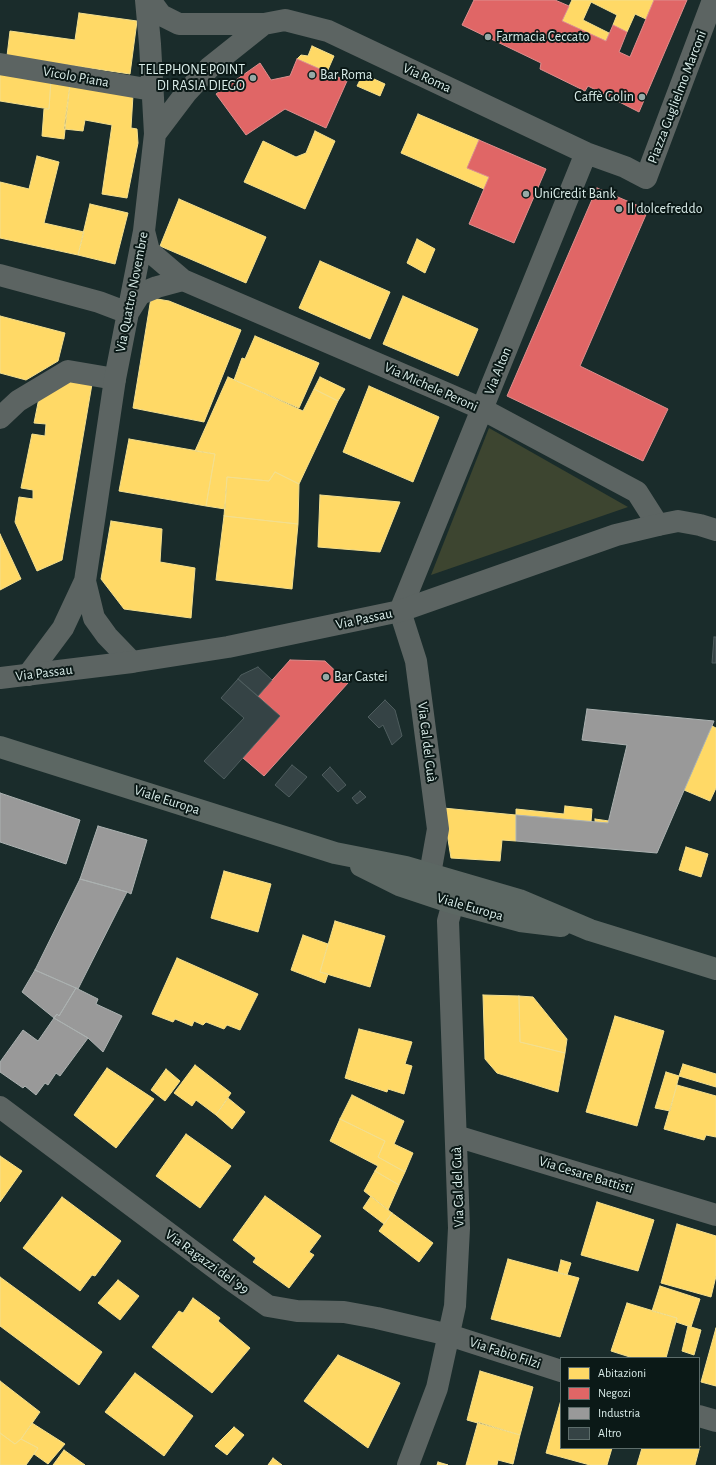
<!DOCTYPE html>
<meta charset="utf-8">
<style>
body{margin:0}
#map{position:relative;width:716px;height:1465px;overflow:hidden;background:#1a2c2b;font-family:"Alegreya Sans",sans-serif}
canvas{display:block}
.legend{position:absolute;left:560px;top:1357px;width:140px;height:92px;box-sizing:border-box;background:#0b1917;border:1px solid #5d6d6b;margin:0;padding:5px 7px;list-style:none;font-size:12px;color:#d9ece9}
.legend li{display:flex;align-items:center;gap:8px;height:20px}
.legend b{width:20px;border:1px solid #5d6d6b}
</style>
<div id="map">
<canvas width="716" height="1465"></canvas>
<ul class="legend">
<li><b style="height:11px;background:#ffd966"></b>Abitazioni</li>
<li><b style="height:11px;background:#e06666"></b>Negozi</li>
<li><b style="height:11px;background:#999"></b>Industria</li>
<li><b style="height:11px;background:#354345"></b>Altro</li>
</ul>
</div>
<script>
const c = document.querySelector('canvas').getContext('2d');
c.lineJoin = 'round';
function fill(path, color) { c.fillStyle = color; c.fill(path, 'evenodd'); }
const toPath = rows => new Path2D(rows.map(r => 'M' + r).join(''));
function trace(path, color, width, dash) { c.strokeStyle = color; c.lineWidth = width; c.lineCap = dash ? 'butt' : 'round'; c.setLineDash(dash || []); c.stroke(path); }
function label(font, color, halo, rows, align = 'center') {
  c.font = font + ' "Alegreya Sans",sans-serif'; c.lineWidth = 4; c.setLineDash([]); c.textBaseline = 'middle'; c.strokeStyle = halo; c.fillStyle = color; for (const [text, x, y, turn = 0] of rows) {
    c.save(); c.translate(x, y); c.rotate((+turn || 0) * Math.PI / 180); c.textAlign = isNaN(turn) ? turn : align; if (halo) c.strokeText(text, 0, 0); c.fillText(text, 0, 0); c.restore();
  }
}
const green = toPath([
 [489,428,628,507,431,575]
]);
const homes = toPath([
 [572,0,654,0,646,19,635,14,627,32,613,25,617,15,591,2,583,20,609,33,606,41,562,21,572,0],
 [79,13,137,21,130,74,7,56,10,31,75,40,79,13],
 [312,46,334,56,327,72,297,59,301,55,308,56,312,46],
 [0,71,51,80,49,109,0,101,0,71],
 [363,74,385,84,380,96,357,86,363,74],
 [51,80,70,84,64,139,42,136,44,109,49,109,51,80],
 [70,84,133,95,131,128,137,129,138,143,127,198,102,194,112,125,85,120,83,131,64,129,70,84],
 [418,114,479,140,467,168,489,177,484,189,401,153,418,114],
 [315,131,335,141,305,209,244,182,263,141,296,157,306,153,315,131],
 [37,156,59,162,44,223,84,232,78,255,0,238,0,182,29,189,37,156],
 [179,199,266,237,246,283,160,246,179,199],
 [90,204,128,213,115,264,78,255,90,204],
 [417,239,435,249,425,273,407,263,417,239],
 [320,261,390,292,370,339,299,308,320,261],
 [403,296,478,329,458,376,383,344,403,296],
 [151,298,169,301,241,330,204,422,133,408,151,298],
 [0,316,65,333,58,361,26,380,0,373,0,316],
 [255,336,319,363,299,408,234,380,242,358,245,359,255,336],
 [228,377,303,411,314,389,338,401,299,484,275,472,269,481,227,477,225,509,206,506,215,454,195,451,228,377],
 [320,377,345,389,338,401,314,389,320,377],
 [72,378,92,384,62,560,37,571,15,522,19,497,33,499,33,490,21,488,32,434,45,436,46,424,34,423,39,398,72,378],
 [369,386,439,417,413,482,343,452,369,386],
 [129,439,215,454,206,506,119,491,129,439],
 [275,472,299,484,298,524,224,516,227,477,269,481,275,472],
 [320,495,400,502,380,552,318,547,320,495],
 [224,516,298,524,292,589,216,580,224,516],
 [111,521,162,529,160,562,195,568,191,618,124,609,101,579,111,521],
 [0,534,21,579,0,590,0,534],
 [712,726,716,728,716,788,710,801,684,790,712,726],
 [565,806,592,809,591,822,516,815,516,809,564,814,565,806],
 [443,808,516,815,516,841,502,840,500,861,451,858,443,808],
 [595,819,609,821,608,823,595,822,595,819],
 [686,847,708,854,701,877,679,870,686,847],
 [224,871,271,884,258,932,211,918,224,871],
 [335,921,385,936,370,987,320,972,335,921],
 [303,935,328,944,320,972,328,974,325,983,291,970,303,935],
 [177,958,258,994,240,1030,227,1025,224,1029,206,1022,203,1025,194,1021,192,1026,175,1019,173,1022,152,1014,177,958],
 [483,995,519,996,520,1042,565,1053,558,1092,497,1073,485,1059,483,995],
 [519,996,533,997,567,1039,565,1053,520,1042,519,996],
 [615,1016,664,1031,637,1126,586,1112,615,1016],
 [359,1029,412,1042,405,1064,412,1066,404,1094,388,1089,387,1092,345,1078,359,1029],
 [683,1064,716,1074,716,1087,679,1076,683,1064],
 [195,1065,231,1093,216,1115,196,1100,192,1106,174,1093,195,1065],
 [107,1068,154,1099,116,1148,74,1115,107,1068],
 [166,1069,180,1081,165,1101,151,1090,166,1069],
 [666,1072,679,1076,670,1111,655,1108,666,1072],
 [677,1085,716,1096,716,1137,706,1135,704,1140,664,1129,677,1085],
 [352,1095,404,1121,394,1144,413,1153,405,1172,378,1157,385,1141,340,1119,352,1095],
 [228,1098,245,1112,232,1129,216,1115,228,1098],
 [340,1119,385,1141,378,1157,405,1172,399,1185,375,1171,378,1166,330,1141,340,1119],
 [186,1134,231,1166,200,1208,156,1176,186,1134],
 [0,1156,22,1171,0,1202,0,1156],
 [375,1171,399,1185,388,1210,364,1191,375,1171],
 [265,1196,321,1236,309,1252,314,1255,289,1288,253,1262,256,1258,233,1240,265,1196],
 [371,1196,392,1213,384,1224,363,1208,371,1196],
 [62,1197,121,1241,95,1276,92,1275,80,1291,23,1248,62,1197],
 [597,1202,654,1220,638,1271,581,1255,597,1202],
 [392,1213,433,1243,419,1262,379,1231,392,1213],
 [677,1224,716,1236,716,1276,711,1297,661,1283,677,1224],
 [508,1259,579,1278,560,1337,491,1319,508,1259],
 [561,1260,571,1263,567,1275,558,1273,561,1260],
 [0,1277,102,1352,79,1385,0,1326,0,1277],
 [118,1280,139,1296,120,1320,98,1303,118,1280],
 [660,1286,700,1299,691,1327,676,1322,677,1318,652,1311,660,1286],
 [193,1298,220,1318,218,1321,250,1348,212,1393,152,1347,179,1311,183,1313,193,1298],
 [627,1303,677,1318,666,1358,633,1358,611,1351,627,1303],
 [688,1326,701,1330,694,1355,682,1351,688,1326],
 [716,1328,716,1386,701,1382,716,1328],
 [338,1355,400,1383,368,1448,304,1401,338,1355],
 [480,1371,533,1387,520,1435,467,1420,480,1371],
 [135,1373,193,1416,164,1456,105,1412,135,1373],
 [0,1381,40,1412,21,1439,15,1444,0,1433,0,1381],
 [561,1400,561,1448,612,1448,607,1465,590,1465,546,1453,561,1400],
 [478,1422,520,1435,513,1464,498,1460,497,1465,466,1465,478,1422],
 [32,1423,65,1444,48,1464,34,1454,38,1448,21,1439,32,1423],
 [234,1427,244,1435,227,1455,215,1446,234,1427],
 [0,1433,15,1444,21,1439,38,1448,26,1465,0,1465,0,1433],
 [699,1446,700,1446,695,1465,637,1465,642,1448,699,1448,699,1446],
 [64,1450,85,1465,53,1465,64,1450],
 [273,1458,282,1465,268,1465,273,1458],
 [438,1462,448,1465,437,1465,438,1462]
]);
const shops = toPath([
 [474,0,555,0,569,6,562,21,606,41,613,25,627,32,619,52,630,57,654,0,687,0,639,112,588,86,585,91,540,69,541,63,462,25,474,0],
 [297,59,347,81,326,128,285,109,246,135,216,94,260,63,271,80,290,76,297,59],
 [479,140,546,169,514,243,469,224,489,177,467,168,479,140],
 [597,188,648,210,580,366,668,409,643,461,507,396,597,188],
 [290,660,325,661,348,683,264,776,243,758,280,716,258,696,290,660]
]);
const industry = toPath([
 [587,709,714,721,657,853,516,841,516,815,608,823,627,745,582,740,587,709],
 [0,793,80,820,66,864,0,842,0,793],
 [98,826,147,840,131,894,127,892,80,879,98,826],
 [80,879,127,892,78,989,35,970,80,879],
 [35,970,76,988,59,1016,57,1014,54,1018,22,992,35,970],
 [76,988,98,999,96,1004,122,1016,103,1052,88,1038,54,1018,57,1014,59,1016,76,988],
 [54,1018,88,1038,60,1076,56,1073,48,1085,45,1083,36,1095,25,1086,23,1088,0,1072,0,1062,23,1030,38,1041,54,1018]
]);
const building = toPath([
 [714,637,716,637,716,663,712,663,714,637],
 [258,667,272,680,258,696,238,679,241,675,258,667],
 [238,679,280,716,224,779,204,761,244,718,221,698,238,679],
 [385,700,395,710,402,736,392,745,383,725,379,728,368,717,385,700],
 [292,765,307,777,289,797,275,785,292,765],
 [330,767,346,785,338,792,322,775,330,767],
 [360,791,366,797,357,804,352,798,360,791]
]);
const pedestrian = toPath([
 [0,418,18,401,68,371,115,379]
]);
const minor = toPath([
 [150,0,161,15,179,24,264,24,285,20,328,31,586,153,625,167,646,178,713,0],
 [0,64,152,90],
 [155,134,186,93,210,67,264,24],
 [144,231,149,251,183,280,448,394,482,409,637,492,658,525],
 [0,275,99,302,128,313,140,294,157,287,183,280],
 [85,581,94,618,107,636,132,662],
 [28,675,63,628,85,581,115,379,144,231,155,134,150,44,146,0],
 [430,874,438,829,416,661,400,611,586,153],
 [0,1107,227,1277,268,1306,297,1311,344,1312,377,1318,449,1335,561,1371],
 [456,1136,716,1215],
 [699,1416,716,1421],
 [408,1465,437,1388,455,1306,459,1228,448,921,453,903]
]);
const tertiary = toPath([
 [0,678,132,662,228,647,400,611,616,535,658,525,678,521,700,525,716,530]
]);
const secondary = toPath([
 [0,747,335,853,406,867,519,900,590,930,716,969],
 [361,866,399,885,453,903,520,921,561,926]
]);
const markers = [
 [488,37,4,"#96a9a6"],
 [312,75,4,"#96a9a6"],
 [253,78,4,"#96a9a6"],
 [642,97,4,"#96a9a6"],
 [526,194,4,"#96a9a6"],
 [619,209,4,"#96a9a6"],
 [326,677,4,"#96a9a6"]
];
const poiNames = [
 ["Farmacia Ceccato",496,37],
 ["TELEPHONE POINT",245,70,"right"],
 ["DI RASIA DIEGO",245,86,"right"],
 ["Bar Roma",320,75],
 ["Caffè Golin",634,97,"right"],
 ["UniCredit Bank",534,194],
 ["Il dolcefreddo",627,209],
 ["Bar Castei",334,677]
];
const streetNames = [
 ["Vicolo Piana",76,77,10],
 ["Via Roma",427,78,25],
 ["Piazza Guglielmo Marconi",677,97,-69],
 ["Via Quattro Novembre",132,292,-79],
 ["Via Alton",498,371,-68],
 ["Via Michele Peroni",431,387,24],
 ["Via Passau",364,619,-12],
 ["Via Passau",44,673,-7],
 ["Via Cal del Guà",427,742,83],
 ["Viale Europa",167,800,18],
 ["Viale Europa",470,907,16],
 ["Via Cesare Battisti",586,1175,17],
 ["Via Cal del Guà",458,1187,-92],
 ["Via Ragazzi del '99",207,1262,36],
 ["Via Fabio Filzi",505,1353,18]
];
fill(green, '#3d4530');
fill(homes, '#ffd966');
trace(homes, '#f4df8d', 1);
fill(shops, '#e06666');
trace(shops, '#de8e8d', 1);
fill(industry, '#999');
trace(industry, '#acb2b1', 1);
fill(building, '#354345');
trace(building, '#4e5d5e', 1);
trace(pedestrian, '#5c6462', 22);
trace(minor, '#5c6462', 22);
trace(tertiary, '#5c6462', 22);
trace(secondary, '#5c6763', 22);
for (const [x, y, r, color] of markers) { const dot = new Path2D(); dot.arc(x, y, r, 0, 2 * Math.PI); c.fillStyle = color; c.fill(dot); trace(dot, '#0b1917', 1.5); }
label('14px', '#d9ece9', '#0b1917', poiNames, 'left');
label('14px', '#d9ece9', '#0b1917', streetNames);
</script>
